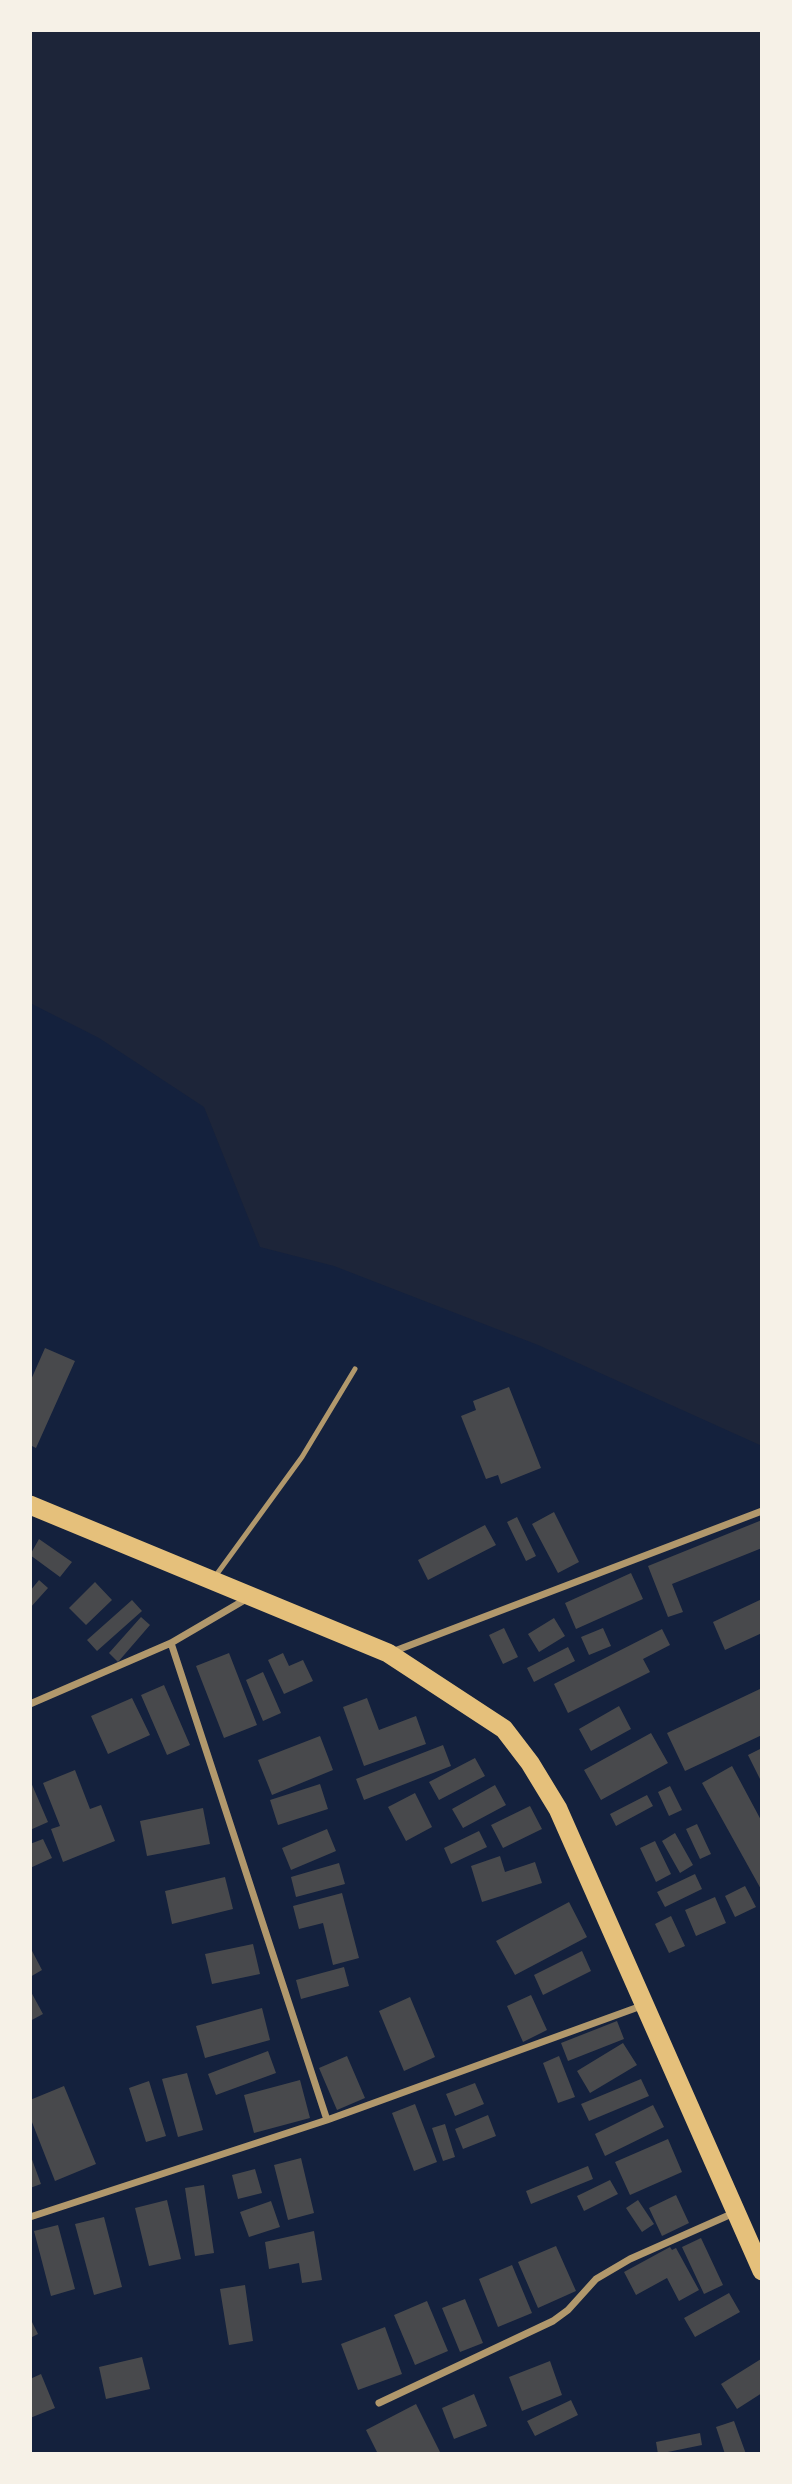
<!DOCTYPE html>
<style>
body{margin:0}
#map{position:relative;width:792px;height:2484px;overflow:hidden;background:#14213d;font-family:Cabin,sans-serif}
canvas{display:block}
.frame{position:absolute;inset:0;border:32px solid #f6f1e7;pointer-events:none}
</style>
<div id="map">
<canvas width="792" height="2484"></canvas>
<div class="frame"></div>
</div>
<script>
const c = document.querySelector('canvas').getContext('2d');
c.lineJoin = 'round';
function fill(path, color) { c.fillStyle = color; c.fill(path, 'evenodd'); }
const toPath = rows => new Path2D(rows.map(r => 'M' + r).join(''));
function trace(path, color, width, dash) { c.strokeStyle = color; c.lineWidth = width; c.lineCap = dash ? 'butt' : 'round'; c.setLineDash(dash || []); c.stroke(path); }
const green = toPath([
 [30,30,762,30,762,1446,538,1345,334,1266,260,1247,204,1107,99,1038,30,1003]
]);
const building = toPath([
 [45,1348,75,1361,36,1448,30,1445,30,1382],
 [509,1387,541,1468,501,1484,498,1475,486,1479,461,1416,476,1410,473,1401],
 [554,1512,579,1562,558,1573,532,1524],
 [517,1517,536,1556,526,1561,507,1522],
 [762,1520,762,1548,672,1584,683,1612,668,1617,648,1566],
 [485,1525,496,1545,428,1580,418,1560],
 [39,1539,72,1562,60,1577,30,1555],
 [631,1573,643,1599,576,1629,565,1603],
 [39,1580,48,1588,30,1608,30,1591],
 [95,1582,112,1600,86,1625,69,1608],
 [762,1599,762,1633,725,1650,713,1622],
 [132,1600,142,1611,97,1651,87,1640],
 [141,1617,150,1625,118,1662,109,1653],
 [554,1618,565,1636,539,1652,528,1634],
 [504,1628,518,1657,503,1664,489,1635],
 [603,1628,611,1646,589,1655,581,1637],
 [662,1629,670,1645,643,1659,650,1672,568,1713,554,1684],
 [568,1647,575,1661,534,1682,527,1668],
 [229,1653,257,1725,224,1738,196,1666],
 [283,1653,289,1666,303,1660,313,1681,284,1694,268,1660],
 [263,1672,281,1713,263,1721,246,1680],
 [164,1685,190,1745,167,1755,141,1695],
 [762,1688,762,1735,685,1771,667,1733],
 [132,1698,150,1735,108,1754,91,1716],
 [367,1698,379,1730,416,1716,426,1744,364,1766,343,1707],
 [619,1706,631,1729,591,1751,579,1729],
 [651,1733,668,1763,601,1800,584,1770],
 [320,1736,333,1770,272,1795,258,1760],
 [443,1745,451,1766,364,1800,356,1779],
 [762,1748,762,1783,748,1755],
 [475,1758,485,1776,439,1800,429,1782],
 [732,1766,762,1822,762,1891,702,1783],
 [75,1770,90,1809,101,1805,115,1841,63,1862,51,1829,60,1826,43,1783],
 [30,1780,48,1822,30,1830],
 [320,1784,328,1809,278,1825,270,1800],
 [495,1785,506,1805,463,1828,452,1809],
 [670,1786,682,1810,669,1816,658,1792],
 [415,1793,432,1827,406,1841,388,1807],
 [647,1795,653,1806,616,1826,610,1814],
 [530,1806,542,1829,503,1848,491,1825],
 [203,1808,210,1844,147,1856,140,1821],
 [697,1824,711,1854,700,1859,686,1829],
 [327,1829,336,1851,291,1870,282,1848],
 [479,1831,487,1847,451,1864,444,1848],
 [675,1833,693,1865,680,1873,662,1841],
 [43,1839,52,1858,30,1868,30,1844],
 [655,1841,671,1874,656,1882,640,1848],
 [500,1856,505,1872,535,1862,542,1883,482,1902,471,1866],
 [339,1863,345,1884,296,1897,291,1877],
 [695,1874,702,1889,665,1907,657,1892],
 [225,1877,233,1909,172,1924,165,1891],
 [745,1886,756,1907,735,1917,725,1896],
 [342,1893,359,1958,333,1965,323,1923,299,1929,293,1906],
 [715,1897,726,1923,696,1936,685,1910],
 [569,1902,587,1937,515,1975,496,1941],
 [671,1916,685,1946,669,1953,655,1924],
 [253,1944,260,1974,212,1984,205,1954],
 [30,1947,42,1970,30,1977],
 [582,1951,591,1971,543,1995,534,1975],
 [344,1967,349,1986,301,1999,296,1980],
 [30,1990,43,2014,30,2021],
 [531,1995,547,2030,523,2042,507,2006],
 [410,1997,435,2057,404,2071,379,2011],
 [262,2008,270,2040,205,2058,196,2026],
 [617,2021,624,2039,568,2061,561,2043],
 [623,2043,637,2065,590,2093,577,2071],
 [268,2051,276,2073,216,2095,208,2074],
 [347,2056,365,2098,337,2110,319,2068],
 [559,2056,575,2097,558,2103,543,2063],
 [187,2073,203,2130,178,2137,162,2079],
 [641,2079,649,2096,589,2121,581,2104],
 [300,2080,310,2118,254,2133,244,2095],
 [149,2081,166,2136,146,2142,129,2088],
 [475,2083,484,2104,455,2116,446,2094],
 [64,2086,96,2164,55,2181,30,2117,30,2100],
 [415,2104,437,2162,414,2171,392,2113],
 [653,2105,664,2127,605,2156,595,2134],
 [488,2115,496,2136,463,2149,455,2129],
 [445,2124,455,2157,443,2161,432,2128],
 [668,2139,682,2172,630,2195,615,2162],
 [30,2154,41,2184,30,2188],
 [301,2158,314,2213,288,2220,274,2165],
 [588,2166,593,2179,531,2204,526,2191],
 [255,2169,262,2193,238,2199,232,2175],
 [610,2180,618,2194,584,2211,577,2196],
 [204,2185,214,2253,195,2256,185,2188],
 [676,2195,689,2223,662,2236,649,2208],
 [167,2200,181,2259,149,2266,135,2208],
 [638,2200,654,2224,642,2232,626,2208],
 [271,2201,280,2227,249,2237,240,2212],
 [104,2217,122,2287,94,2295,75,2224],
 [58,2225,75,2289,51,2296,34,2231],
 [314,2231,322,2280,302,2283,299,2263,269,2269,265,2242],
 [701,2238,723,2285,704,2294,682,2247],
 [556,2246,576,2291,538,2308,518,2262],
 [670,2247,672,2250,676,2248,699,2290,679,2301,667,2278,636,2295,624,2272],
 [512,2265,532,2313,498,2327,479,2279],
 [245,2285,253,2341,229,2345,220,2289],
 [729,2293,740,2312,695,2337,684,2318],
 [465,2299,483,2343,460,2352,442,2308],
 [427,2301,448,2351,415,2365,394,2315],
 [30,2318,38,2334,30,2338],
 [385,2327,402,2374,358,2390,341,2344],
 [142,2357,150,2389,106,2399,99,2367],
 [761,2359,762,2393,737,2409,721,2384],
 [550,2361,562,2395,522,2411,509,2377],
 [41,2374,55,2408,30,2418,30,2379],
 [474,2394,487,2426,454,2439,442,2408],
 [571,2400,578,2415,535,2436,527,2421],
 [416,2404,440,2452,437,2454,378,2454,366,2430],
 [734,2421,746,2454,725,2454,716,2427],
 [700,2433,702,2445,658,2454,656,2442]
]);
const service = toPath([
 [214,1578,302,1457,355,1369]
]);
const minor = toPath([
 [171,1643,327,2120],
 [392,1652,762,1511],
 [30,1704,171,1643,248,1598],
 [30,2217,327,2120,644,2005],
 [379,2403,553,2321,568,2310,596,2279,630,2259,736,2212]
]);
const trunk = toPath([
 [30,1505,388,1653,504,1729,530,1763,558,1809,762,2271]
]);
fill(green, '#1d2539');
fill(building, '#48494c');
trace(service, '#b1986c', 5);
trace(minor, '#b1986c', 7);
trace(trunk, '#e5c07b', 19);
</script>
